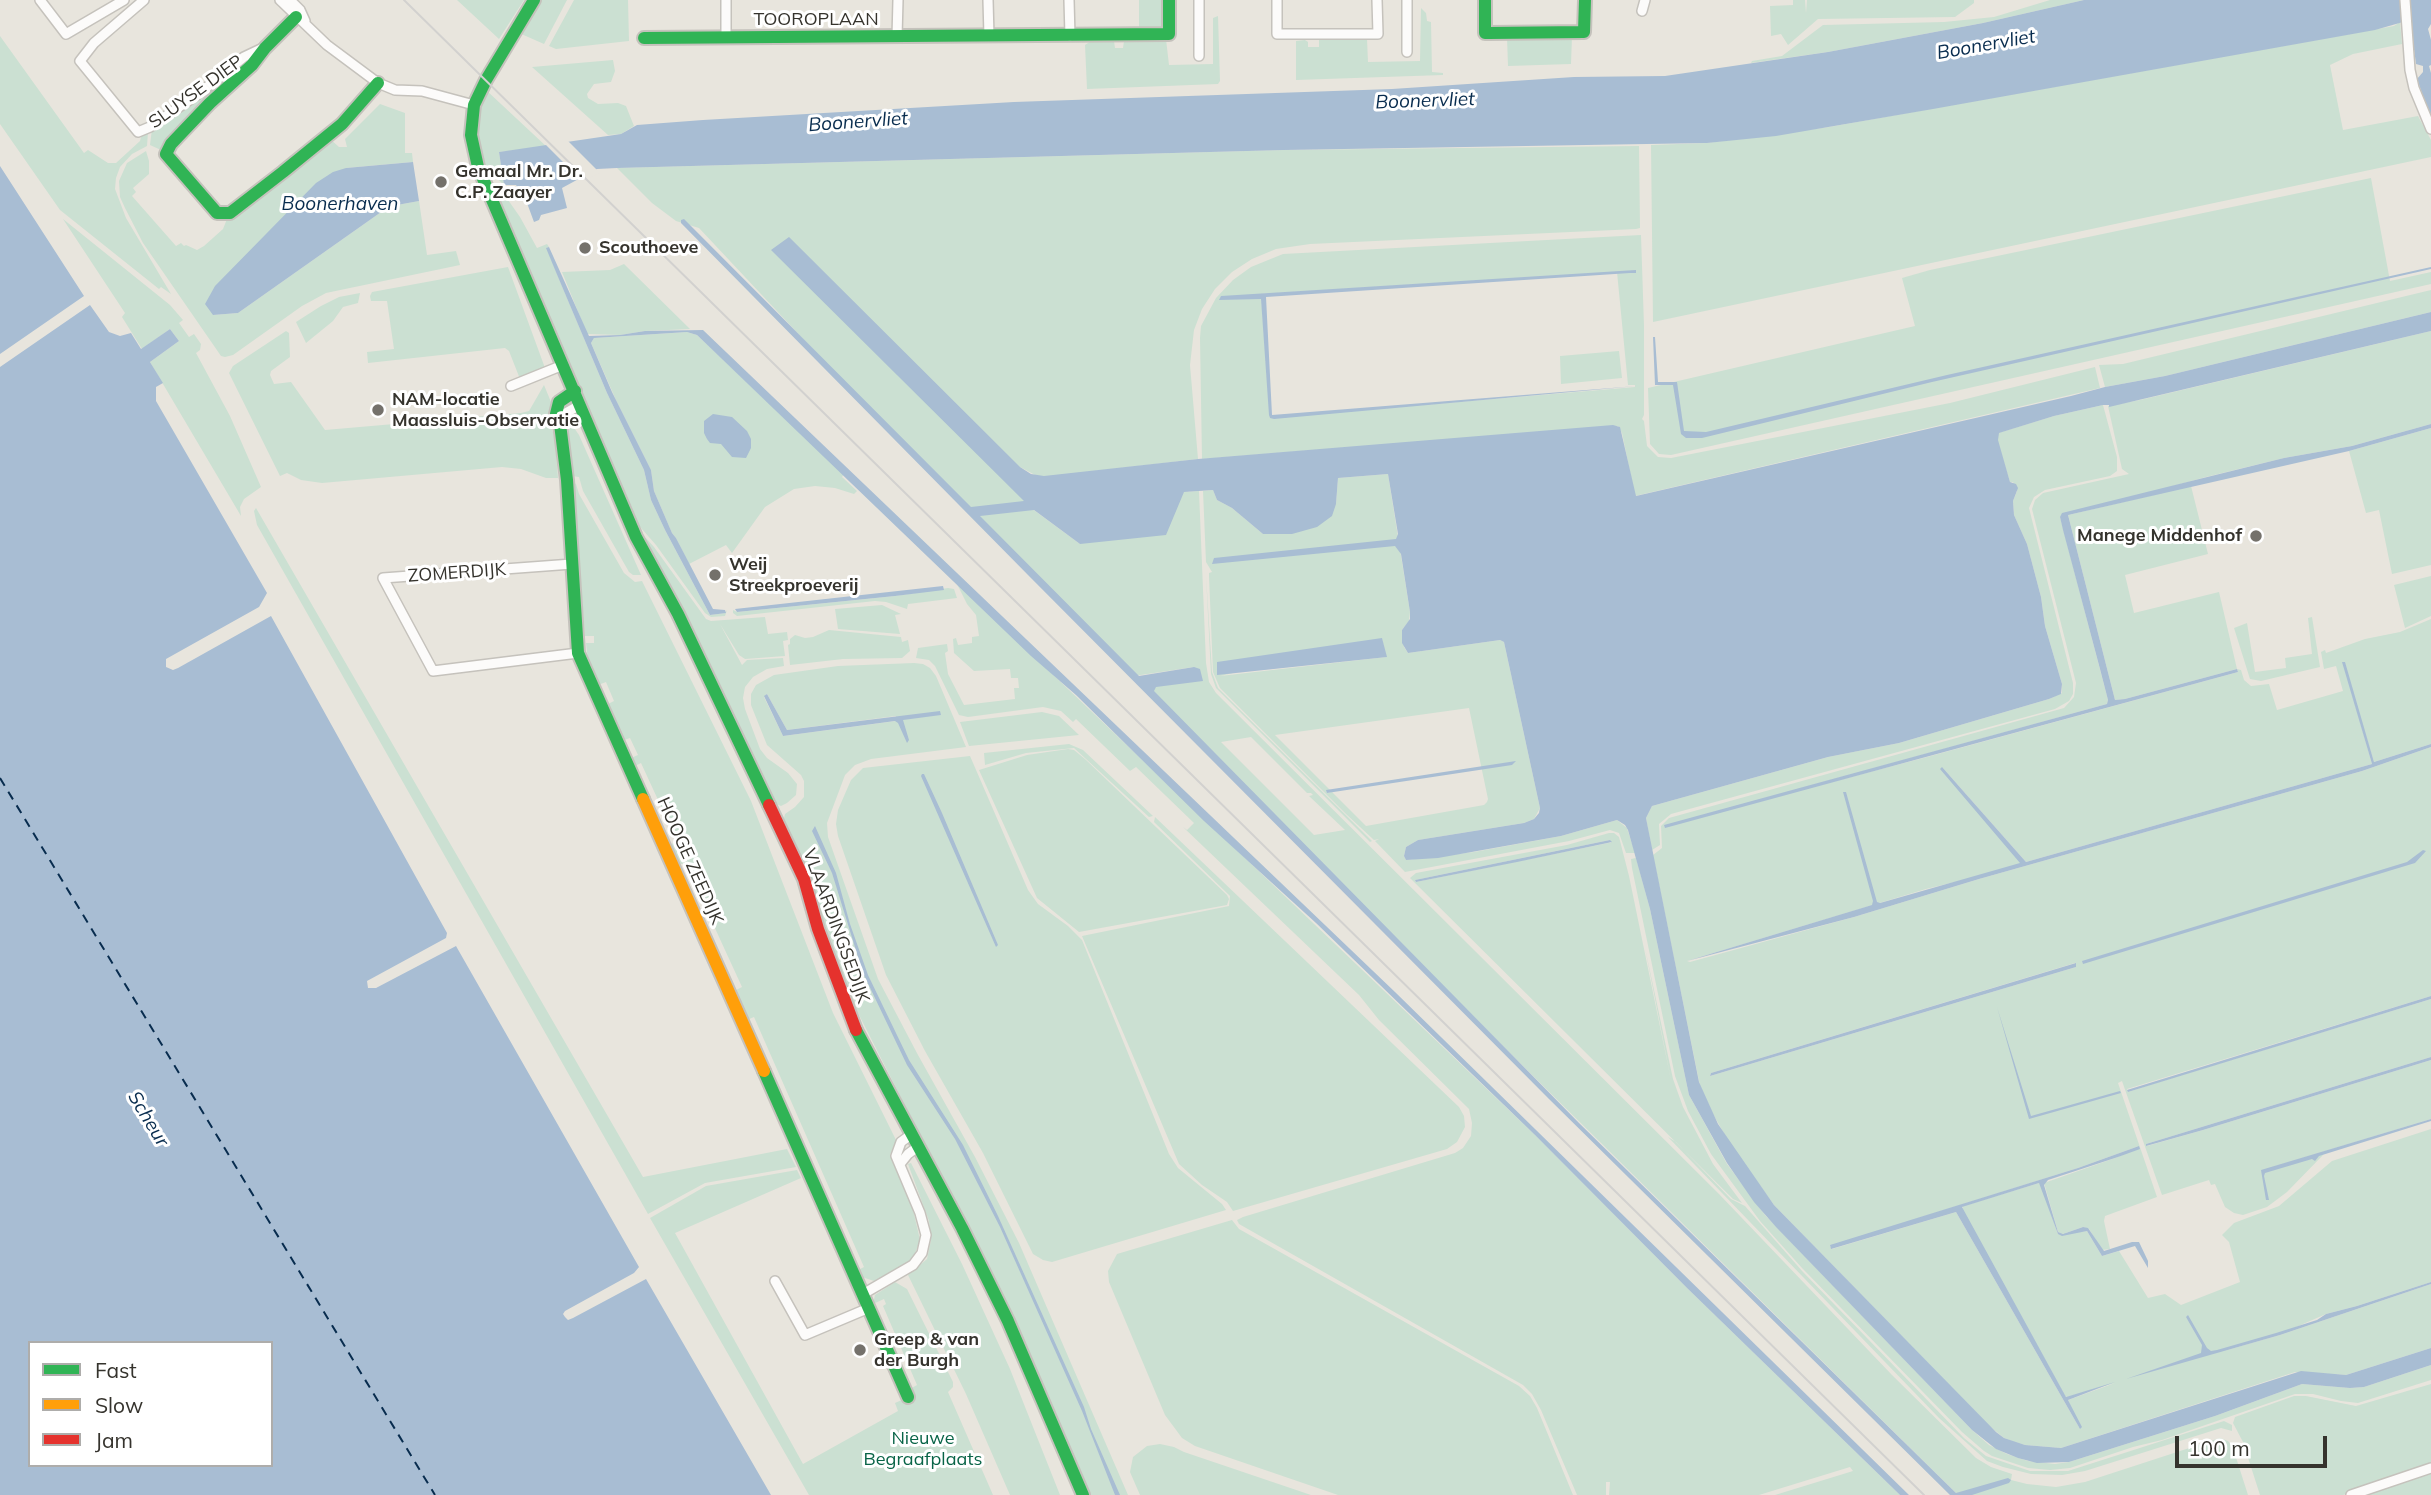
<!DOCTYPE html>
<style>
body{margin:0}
#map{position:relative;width:2431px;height:1495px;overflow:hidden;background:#e8e5dd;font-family:Mulish,sans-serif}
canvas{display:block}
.legend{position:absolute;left:28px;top:1341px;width:245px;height:126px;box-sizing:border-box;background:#fff;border:2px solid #aeadab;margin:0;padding:9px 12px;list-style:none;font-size:21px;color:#35332d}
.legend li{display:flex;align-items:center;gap:14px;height:35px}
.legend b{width:35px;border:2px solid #aeadab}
.scale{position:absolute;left:2175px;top:1436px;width:152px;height:32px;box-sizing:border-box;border:4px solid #35332d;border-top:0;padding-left:9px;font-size:21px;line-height:24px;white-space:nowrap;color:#35332d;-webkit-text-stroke:5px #fff;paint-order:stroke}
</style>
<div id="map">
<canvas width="2431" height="1495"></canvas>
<ul class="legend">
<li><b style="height:9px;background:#30b455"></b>Fast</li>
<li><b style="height:9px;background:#ff9f0a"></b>Slow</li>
<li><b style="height:9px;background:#e5322d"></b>Jam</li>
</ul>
<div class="scale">100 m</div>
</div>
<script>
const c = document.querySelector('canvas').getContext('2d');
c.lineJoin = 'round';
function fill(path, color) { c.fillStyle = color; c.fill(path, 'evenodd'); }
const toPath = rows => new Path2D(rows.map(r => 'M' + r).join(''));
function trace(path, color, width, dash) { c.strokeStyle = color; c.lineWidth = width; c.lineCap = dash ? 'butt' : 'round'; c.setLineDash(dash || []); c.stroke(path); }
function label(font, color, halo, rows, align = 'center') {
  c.font = font + ' Mulish,sans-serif'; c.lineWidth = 6; c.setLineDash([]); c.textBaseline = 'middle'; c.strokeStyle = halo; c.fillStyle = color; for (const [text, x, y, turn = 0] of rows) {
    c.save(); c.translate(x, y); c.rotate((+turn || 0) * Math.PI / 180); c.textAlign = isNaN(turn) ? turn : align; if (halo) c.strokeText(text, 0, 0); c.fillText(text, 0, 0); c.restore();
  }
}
const green = toPath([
 [457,0,524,0,499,39],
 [541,0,567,0,544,44,519,33],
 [574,0,628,0,629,41,556,49,549,46],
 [1139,0,1164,0,1164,30,1139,30],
 [1793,0,1805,0,1806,13,1807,0,1974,0,1974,3,1955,17,1818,19,1788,45,1781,34,1771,36,1770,6,1793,5],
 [2050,0,2084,0,1983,23,1828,52,1751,63,1752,61,1782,56,1823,25,1944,22,1994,17],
 [1421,8,1426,13,1427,21,1431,22,1432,72,1443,73,1443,75,1296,80,1296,41,1305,40,1308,42,1308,47,1319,47,1319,40,1367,39,1368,62,1420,61],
 [1218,16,1220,81,1218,84,1087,89,1085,45,1091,41,1114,41,1115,48,1123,48,1124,41,1157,41,1161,38,1166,39,1169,65,1213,64,1213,18],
 [2400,22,2402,44,2353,54,2330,65,2343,130,2418,116,2431,140,2431,157,1653,322,1651,145,1707,143,1829,127,2394,26],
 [0,36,84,153,88,150,108,163,116,163,140,141,142,134,148,132,147,146,132,154,120,167,116,178,115,189,126,218,171,294,161,287,159,289,60,210,0,124],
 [1572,36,1571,64,1508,66,1507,37],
 [247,59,249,61,161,150,150,145,152,129,179,113],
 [613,60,615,71,611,82,594,84,587,94,588,98,598,104,618,103,626,106,634,126,621,134,608,135,532,67],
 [486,90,547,147,499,152,504,185,483,165,477,144,477,112],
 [380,104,405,113,405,153,412,153,413,162,346,168,213,315,238,313,384,210,397,205,419,201,427,255,456,251,460,265,326,293,302,306,233,355,225,357,221,356,143,243,125,208,120,197,119,181,127,163,146,151,149,161,149,174,133,188,136,192,132,196,176,246,181,243,184,246,186,245,197,250,204,246,223,229,227,219,329,138,339,147,347,147,345,139],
 [1639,146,1640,228,1636,229,1310,244,1276,249,1252,259,1232,272,1215,289,1202,309,1194,330,1190,365,1198,459,1044,477,1037,476,1020,467,1031,508,1080,544,1184,492,1199,491,1206,663,1209,682,1216,693,1719,1194,1892,1375,1976,1458,1991,1467,2012,1474,2011,1480,2027,1484,2056,1487,2085,1482,2220,1438,2228,1441,2233,1448,2248,1495,1958,1495,1529,1072,1146,688,1194,667,1134,676,851,390,699,228,676,221,652,203,617,168,1284,150],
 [1251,737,1307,793,1311,793,1313,795,1309,796,1345,830,1314,835,1221,742],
 [2371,178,2390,281,2431,272,2431,284,1671,455,1659,454,1650,444,1648,388,1915,326,1902,278,1930,270],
 [491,186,496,186,506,197,520,217,537,248,547,244,549,247,547,248,559,279,607,393,644,470,651,500,665,530,710,615,725,613,727,610,725,616,711,617,705,613,656,545,634,520],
 [63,219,170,305,183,320,179,323,189,337,194,334,201,344,200,350,196,353,230,416,261,487,244,499,240,507,241,516,150,362,179,341,170,329,142,349,122,317,125,313],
 [1641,235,1644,326,1644,415,1642,419,1644,421,1647,446,1658,457,1671,458,1950,403,2095,367,2100,388,1635,496,1622,433,1618,426,1202,459,1200,338,1201,326,1216,298,1233,280,1251,267,1283,254],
 [1617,272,1628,385,1635,385,1635,387,1270,418,1261,294],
 [624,264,690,329,645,331,620,335,587,334,562,272,610,270],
 [508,267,545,368,520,379,509,351,505,348,368,363,367,352,394,349,387,301,371,301,370,296,372,292],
 [2431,290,2431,312,2165,376,2105,387,2099,365,2123,364],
 [360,293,358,303,343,307,333,321,306,343,296,322,321,306,339,297],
 [286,331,289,333,290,357,271,371,270,375,274,384,291,382,325,430,521,413,529,411,544,385,551,402,549,413,555,442,558,478,546,478,521,469,502,467,322,483,301,480,287,473,280,476,229,373,233,366],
 [2431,331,2431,424,2352,446,2284,458,2206,477,2060,517,2108,700,2107,704,1664,826,1927,757,2238,672,2237,669,2125,699,2115,700,2068,515,2191,486,2208,554,2125,575,2134,613,2219,592,2237,669,2241,670,2244,680,2251,686,2269,684,2277,710,2343,691,2336,666,2324,669,2321,652,2325,650,2326,653,2365,639,2400,632,2431,619,2431,744,2374,762,2343,662,2372,764,2026,862,1942,767,2025,865,1926,889,1687,961,1690,962,1854,917,1979,879,2362,771,2431,747,2431,996,2127,1089,2128,1092,2156,1083,2431,999,2431,1057,2146,1144,2147,1146,2203,1130,2431,1060,2431,1119,2273,1167,2324,1154,2287,1192,2267,1207,2243,1215,2234,1213,2225,1207,2215,1184,2211,1185,2209,1180,2162,1195,2122,1081,2118,1083,2157,1197,2105,1216,2104,1221,2110,1249,2102,1250,2089,1229,2083,1227,2063,1234,2058,1232,2044,1183,2118,1157,2139,1146,2078,1168,1830,1246,1832,1249,1956,1212,2080,1429,2068,1400,2115,1383,2067,1397,2065,1396,1962,1210,1963,1206,2039,1183,2042,1186,2058,1234,2087,1231,2102,1256,2119,1251,2148,1298,2165,1294,2181,1305,2240,1282,2229,1242,2222,1235,2234,1223,2279,1206,2332,1161,2431,1129,2431,1282,2357,1306,2326,1314,2287,1331,2220,1352,2280,1335,2431,1284,2431,1348,2346,1375,2295,1372,2061,1448,2025,1445,2014,1442,2004,1438,1988,1425,1774,1205,1730,1144,1713,1114,1700,1086,1653,855,1662,848,1661,826,1669,818,2064,708,2074,697,2076,683,2032,509,2035,500,2043,493,2129,474,2122,469,2108,406,2140,400],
 [2075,963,2076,967,1710,1076,1711,1073],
 [687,332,697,335,844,474,842,477,857,491,854,494,835,488,815,486,794,489,765,507,732,553,726,545,689,564,676,538,672,533,654,491,651,470,616,400,591,343,594,338],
 [1619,351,1622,378,1561,384,1560,356],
 [2103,405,2117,457,2117,471,2110,476,2045,490,2034,497,2029,508,2073,683,2073,694,2069,701,2055,709,1671,814,1659,824,1660,845,1652,850,1646,818,1652,806,1828,757,1899,743,2049,699,2062,693,2062,684,2045,626,2041,597,2027,544,2014,515,2013,501,2017,491,2013,482,2010,482,1997,440,1998,433,2054,416],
 [568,419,579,435,641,575,633,575,629,572,583,491,579,477,572,476],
 [2431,428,2431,565,2392,574,2379,510,2366,513,2349,451],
 [1388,474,1410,612,1409,621,1402,630,1404,647,1408,653,1500,640,1504,642,1540,808,1534,819,1524,823,1418,840,1406,847,1404,856,1406,860,1474,852,1561,836,1617,820,1627,828,1635,853,1626,853,1619,833,1610,830,1569,841,1405,872,1375,841,1379,839,1374,840,1346,814,1220,688,1213,672,1209,576,1209,573,1212,572,1206,562,1203,491,1213,490,1217,500,1232,508,1263,534,1336,504,1338,478],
 [1382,639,1386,657,1220,676],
 [1469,708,1488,799,1487,802,1484,805,1366,826,1332,792,1327,793,1327,790,1330,790,1275,735],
 [573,482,576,484,579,494,624,573,635,582,642,581,751,801,833,1013,896,1140,890,1155,912,1205,920,1240,914,1256,906,1264,874,1281,862,1277,858,1270,864,1267,754,1017,747,1020,734,991,742,987,685,863,678,865,670,845,677,841,641,763,635,766,631,758,638,755,630,738,624,740,606,705,614,701,606,682,598,685,588,661,586,643,594,643,594,636,585,636],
 [256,508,643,1177,787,1149,796,1167,705,1183,648,1214,257,525,254,511],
 [643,538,646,538,654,547,706,619,711,621,765,617,768,634,787,632,788,640,783,641,785,656,745,659,739,655,720,624,742,665,747,660,783,658,784,666,767,669,753,677,745,687,743,698,745,709,760,749,767,758,788,773,797,784,796,795,787,803,781,806,774,803,690,627],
 [1206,575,1212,672,1218,688,1372,841,1370,842,1216,688,1211,674],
 [2431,576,2431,616,2405,628,2394,585],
 [956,582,1535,1135,1687,1288,1900,1495,1775,1495,1853,1471,1850,1467,1759,1495,1609,1495,1610,1482,1606,1482,1606,1495,1577,1495,1541,1410,1532,1394,1523,1385,1239,1224,1237,1220,1243,1217,1455,1153,1463,1148,1471,1136,1472,1123,1469,1109,1379,1020,1359,995,1183,827,1187,830,1194,823,1136,767,1130,771,1076,719,1073,722,1061,711,1043,707,968,717,959,715,935,666,929,660,916,658,918,648,947,644,948,651,945,653,948,674,964,705,1015,699,1014,688,1019,688,1018,678,1011,678,1010,669,974,671,954,653,953,639,956,638,958,645,972,643,972,637,979,636,976,615,967,604],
 [948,588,954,589,957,598,908,604,907,609,886,602,875,601,737,616,733,613,733,610,737,612,895,596],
 [882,605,901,614,895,615,900,634,838,629,835,609],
 [2312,617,2320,667,2261,681,2250,679,2234,628,2247,623,2255,672,2286,668,2285,658,2312,654,2308,618],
 [829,630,901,637,902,642,908,640,910,651,902,658,843,659,790,665,788,645,790,644,790,639,795,635,805,638,813,637],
 [914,663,923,664,930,668,936,676,966,747,871,759,855,765,845,775,827,823,828,837,878,979,918,1055,975,1157,1019,1243,1128,1495,1088,1495,988,1269,857,1011,810,885,783,822,785,814,795,807,804,797,804,781,801,775,767,745,751,705,751,694,756,685,774,675,838,666],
 [767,694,787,730,896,716,896,721,783,736,764,697],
 [1042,712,1059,716,1079,735,969,746,960,722],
 [1069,744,1083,750,1153,816,1149,817,1074,748,1026,753,985,765,984,753],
 [1068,749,1074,750,1085,759,1227,895,1229,899,1227,905,1079,932,1037,898,979,770,1027,755],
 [970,756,1028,890,1038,904,1068,926,1082,940,1169,1154,1178,1168,1222,1204,1226,1210,1052,1262,1043,1260,1033,1254,983,1153,925,1051,886,975,838,836,836,824,838,810,851,780,863,768],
 [1155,817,1459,1107,1464,1116,1465,1127,1457,1142,1447,1149,1233,1211,1227,1202,1202,1185,1179,1164,1082,936,1229,906,1230,896,1154,822],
 [1609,833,1614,833,1619,837,1629,876,1671,1080,1645,948,1673,1079,1683,1107,1713,1164,1742,1203,1733,1199,1410,878,1416,873,1567,845],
 [1610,840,1611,843,1608,843,1416,882,1415,880],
 [1636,858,1650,909,1689,1095,1727,1164,1765,1215,1972,1430,1989,1445,2007,1454,2028,1461,2055,1464,2069,1462,2215,1416,2302,1384,2350,1388,2364,1387,2431,1365,2431,1380,2358,1403,2341,1401,2313,1394,2295,1394,2162,1440,2133,1447,2070,1468,2050,1470,2028,1468,1992,1456,1984,1451,1962,1432,1802,1268,1760,1221,1711,1154,1688,1111,1675,1076,1632,868,1631,859],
 [1668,1137,1676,1142,1731,1199,1745,1206,1803,1272,1964,1438,1986,1456,2030,1471,2068,1471,2224,1421,2232,1425,2232,1431,2221,1428,2085,1471,2062,1475,2031,1474,2003,1467,1987,1461,1939,1418],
 [911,1163,962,1264,1010,1369,1060,1495,1010,1495,966,1394,908,1275,927,1259,931,1240,929,1221,908,1164],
 [797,1170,801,1178,675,1233,803,1464,898,1411,895,1403,913,1395,910,1389,917,1385,883,1306,886,1304,884,1299,873,1304,875,1295,895,1282,907,1289,953,1382,953,1387,948,1392,993,1495,809,1495,650,1218,706,1186],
 [1232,1220,1239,1229,1519,1386,1530,1396,1537,1408,1573,1495,1338,1495,1195,1446,1182,1438,1165,1415,1109,1282,1108,1271,1117,1254],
 [2431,1384,2431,1466,2343,1495,2260,1495,2243,1442,2233,1423,2235,1417,2294,1396,2306,1396,2356,1406],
 [1160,1444,1174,1447,1184,1452,1311,1495,1140,1495,1130,1472,1133,1457,1147,1446],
 [2431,1471,2431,1495,2356,1495]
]);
const water = toPath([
 [2084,0,2431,0,2431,24,2428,29,2431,40,2431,65,2429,66,2431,73,2431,119,2417,79,2423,72,2423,66,2416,64,2410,20,2375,30,1933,109,1776,136,1707,143,1284,150,617,168,597,169,562,188,567,208,541,215,539,220,534,222,527,203,516,185,504,185,499,152,621,134,637,125,703,120,1014,102,1392,89,1574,77,1665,76,1828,52,1983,23],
 [413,162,419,201,397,205,384,210,238,313,213,315,205,304,215,286,316,183,333,172,346,168],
 [0,166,84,296,0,354],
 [684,219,971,507,1024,501,771,250,789,237,1020,467,1031,474,1044,476,1198,459,1613,425,1620,427,1636,496,2071,396,2105,387,2165,376,2431,312,2431,331,2109,407,2109,405,2103,405,2054,416,1999,433,1998,440,2010,482,2016,484,2018,488,2013,501,2014,515,2027,544,2041,597,2045,626,2062,684,2061,694,2049,699,1899,743,1828,757,1652,806,1646,818,1699,1082,1718,1124,1774,1205,1996,1432,2004,1438,2025,1445,2061,1448,2301,1371,2346,1375,2431,1348,2431,1365,2364,1387,2350,1388,2302,1384,2215,1416,2069,1462,2037,1463,2018,1458,1996,1449,1972,1430,1776,1227,1754,1202,1727,1163,1689,1095,1650,909,1628,830,1625,825,1617,820,1561,836,1438,858,1406,860,1404,856,1406,847,1418,840,1524,823,1534,819,1539,813,1540,808,1504,642,1500,640,1408,653,1402,643,1402,630,1410,619,1410,612,1401,554,1395,546,1212,564,1214,558,1396,539,1398,534,1388,474,1338,478,1336,504,1332,516,1317,527,1292,534,1263,534,1232,508,1217,500,1213,490,1184,492,1166,535,1080,544,1034,510,980,516,1139,676,1194,667,1200,669,1203,681,1156,687,1154,691,1579,1123,1956,1493,2008,1478,2011,1480,2009,1483,1972,1495,1950,1495,1549,1099,1028,575,681,223,681,220],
 [549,247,589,336,620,335,645,331,703,330,1395,992,1909,1495,1900,1495,1687,1288,1535,1135,1316,923,1204,821,1076,695,1031,656,697,335,687,332,594,338,591,343,612,392,651,470,654,491,672,533,676,538,713,609,725,610,726,613,710,615,665,530,651,500,644,470,607,393,558,277,546,248],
 [2431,267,2431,269,1932,382,1702,438,1686,438,1681,434,1673,385,1655,385,1653,337,1655,337,1658,382,1677,382,1684,431,1706,432,1947,375],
 [1636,270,1636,273,1630,273,1266,297,1272,415,1637,386,1274,419,1270,418,1269,415,1261,299,1219,300,1221,296],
 [90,305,109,332,120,336,131,333,141,349,170,329,179,341,150,362,163,383,156,387,156,401,267,593,259,607,166,659,166,667,173,670,178,668,271,616,447,933,446,938,367,981,368,988,376,988,456,946,639,1267,634,1273,565,1311,563,1314,565,1317,568,1320,573,1318,646,1279,771,1495,0,1495,0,367],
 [30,1343,271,1343,271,1465,30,1465],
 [713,414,732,417,747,431,751,439,751,448,746,458,732,457,721,444,710,443,707,439,704,433,704,421],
 [2431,424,2431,428,2349,451,2068,515,2115,700,2125,699,2237,669,2238,672,1665,828,1664,825,2107,704,2108,700,2100,669,2063,530,2060,517,2062,513,2284,458,2352,446],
 [943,586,944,590,895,596,737,612,735,609],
 [1382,638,1387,657,1217,675,1217,662],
 [2342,662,2345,662,2374,762,2431,744,2431,747,2362,771,1979,879,1854,917,1687,961,1872,905,1873,901,1843,792,1846,792,1877,902,1880,903,2020,863,1940,769,1942,767,2026,862,2372,764],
 [767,694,787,730,940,711,941,715,903,720,909,740,907,743,898,723,895,721,783,736,764,696],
 [1516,761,1512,765,1327,793,1326,790],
 [922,774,924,774,942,813,998,945,996,947,921,776],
 [815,826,836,873,850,924,868,975,909,1060,963,1145,998,1216,1084,1407,1091,1429,1120,1495,1115,1495,1082,1411,1000,1227,955,1139,907,1065,863,973,832,873,812,831],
 [1610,840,1612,842,1517,862,1416,882,1415,880],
 [2423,850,2426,851,2415,863,2083,964,2082,961,2407,862],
 [2076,963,2076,967,1710,1076,1711,1073],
 [2431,996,2431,999,2288,1043,2128,1092,2127,1090],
 [1997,1007,2031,1116,2120,1091,2121,1093,2029,1119],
 [2431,1057,2431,1060,2203,1130,2146,1146,2146,1144],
 [2431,1119,2431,1121,2319,1156,2315,1161,2312,1159,2265,1173,2264,1176,2269,1200,2266,1200,2261,1170],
 [2139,1146,2140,1149,2118,1157,2048,1180,2044,1185,2058,1232,2063,1234,2083,1227,2088,1228,2104,1251,2132,1242,2139,1242,2148,1261,2148,1268,2135,1246,2102,1256,2087,1231,2062,1236,2058,1234,2039,1183,1962,1207,2066,1397,2115,1382,2068,1400,2082,1427,2080,1429,1956,1212,1831,1249,1830,1245,2078,1168],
 [2431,1282,2431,1284,2280,1335,2126,1379,2201,1353,2202,1345,2186,1317,2188,1315,2207,1348,2211,1351,2217,1350,2276,1333,2317,1320,2326,1314,2357,1306]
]);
const pier = toPath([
 [566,139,600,173,582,181,545,144]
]);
const ferry = toPath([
 [0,778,435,1495]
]);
const street = toPath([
 [40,0,66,34,124,0],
 [144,0,94,43,80,61,138,132,150,127,201,92,244,57,263,48],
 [280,0,327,45,378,83,395,90,422,91,474,105],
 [290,0,300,10,305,21],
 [726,0,726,38],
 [988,0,989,36],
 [1069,0,1070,36],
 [1277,0,1277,34,1378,34,1377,0],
 [1407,0,1407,52],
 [2405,0,2410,70,2414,88,2431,129],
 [1642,11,1645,0],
 [897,37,898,0],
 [1199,56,1199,0],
 [511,386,563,365],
 [560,424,564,414,580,405],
 [572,564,383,578,433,671,578,653],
 [900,1164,908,1154,919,1146],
 [775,1281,805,1335,869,1308],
 [863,1294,913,1265,922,1253,926,1235,920,1213,896,1156,901,1142,912,1134],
 [2351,1495,2431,1468]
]);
const fast = toPath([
 [534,0,486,80,474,105,471,135,478,167,636,537,678,614,769,805],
 [1485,0,1485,33,1489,33,1584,32,1585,0],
 [296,17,265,48,252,65,210,103,171,144,166,154,217,213,230,213,283,172,342,124,378,83],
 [644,38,1169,34,1169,0],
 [575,391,559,402,556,414,560,424,567,480,578,653,643,799],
 [856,1030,962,1228,1008,1321,1083,1495],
 [764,1071,908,1397]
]);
const slow = toPath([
 [643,799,764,1071]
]);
const jam = toPath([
 [769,805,804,879,818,929,856,1030]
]);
const tram = toPath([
 [404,0,1924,1495]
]);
const markers = [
 [441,182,7,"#74716b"],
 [585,248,7,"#74716b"],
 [378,410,7,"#74716b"],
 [2256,536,7,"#74716b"],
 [715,575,7,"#74716b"],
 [860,1350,7,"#74716b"]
];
const streetNames = [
 ["TOOROPLAAN",816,20],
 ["SLUYSE DIEP",196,92,-36],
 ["ZOMERDIJK",457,573,-4],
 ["HOOGE ZEEDIJK",690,861,66],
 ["VLAARDINGSEDIJK",836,926,70]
];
const poiNames = [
 ["Gemaal Mr. Dr.",455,172],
 ["C.P. Zaayer",455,193],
 ["Scouthoeve",599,248],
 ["NAM-locatie",392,400],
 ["Maassluis-Observatie",392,421],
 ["Manege Middenhof",2242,536,"right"],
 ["Weij",729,565],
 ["Streekproeverij",729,586],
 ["Greep & van",874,1340],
 ["der Burgh",874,1361]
];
const parkNames = [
 ["Nieuwe",923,1439],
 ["Begraafplaats",923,1460]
];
const waterNames = [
 ["Boonervliet",1986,45,-10],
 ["Boonervliet",1425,101,-2],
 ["Boonervliet",858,122,-4],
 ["Boonerhaven",340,204],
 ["Scheur",148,1119,59]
];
fill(green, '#cbe0d2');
fill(water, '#a8bdd3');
fill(pier, '#e8e5dd');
trace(ferry, '#082c4e', 2, [9, 7]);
trace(street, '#c5c2bc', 12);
trace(fast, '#c5c2bc', 16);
trace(slow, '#c5c2bc', 16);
trace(jam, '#c5c2bc', 16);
trace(street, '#fcfbfa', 9);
trace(fast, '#30b455', 12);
trace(slow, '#ff9f0a', 12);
trace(jam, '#e5322d', 12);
trace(tram, '#d2d1cf', 2);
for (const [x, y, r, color] of markers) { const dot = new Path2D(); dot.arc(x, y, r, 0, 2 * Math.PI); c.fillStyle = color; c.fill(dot); trace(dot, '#fff', 2.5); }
label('18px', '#35332d', '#fff', streetNames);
label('bold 18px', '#35332d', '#fff', poiNames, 'left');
label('18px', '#086447', '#fff', parkNames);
label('italic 19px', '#082c4e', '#fff', waterNames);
</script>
